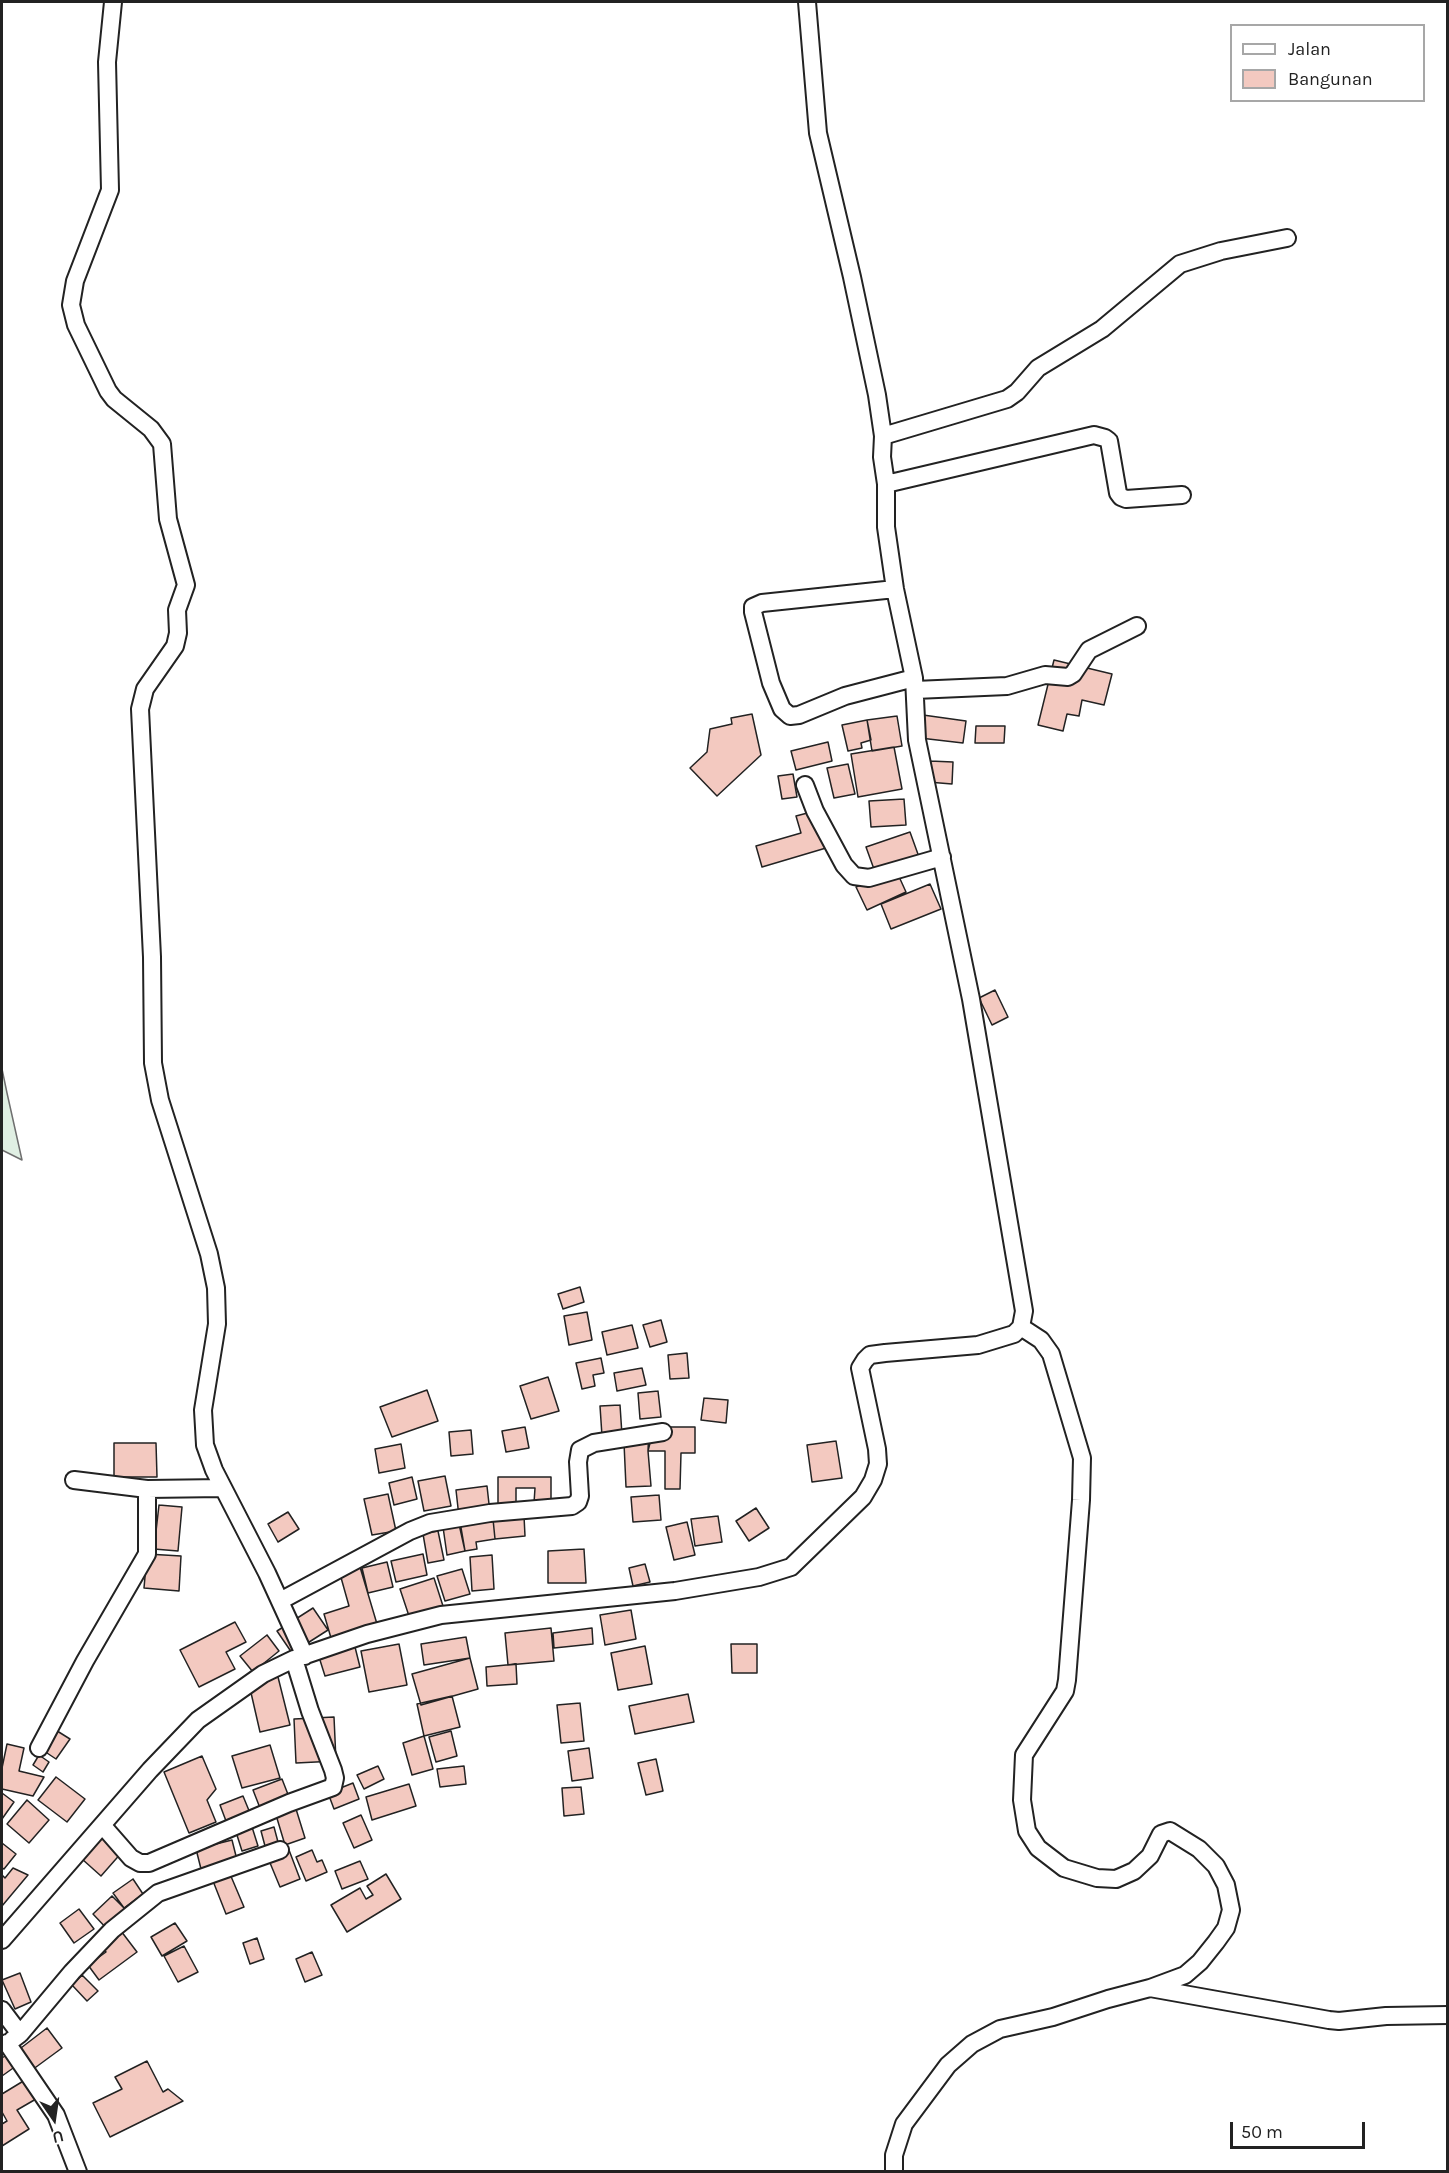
<!DOCTYPE html>
<style>
body{margin:0}
#map{position:relative;width:1449px;height:2173px;overflow:hidden;background:#fff;font-family:Karla,sans-serif}
canvas{display:block}
.frame{position:absolute;inset:0;border:3px solid #222;pointer-events:none}
.legend{position:absolute;left:1230px;top:24px;width:195px;height:78px;box-sizing:border-box;background:#fff;border:2px solid #a7a7a7;margin:0;padding:8px 10px;list-style:none;font-size:18px;color:#222}
.legend li{display:flex;align-items:center;gap:12px;height:30px}
.legend b{width:30px;border:2px solid #a7a7a7}
.north{position:absolute;left:24px;top:2089px;width:60px;height:60px;-webkit-text-stroke:4px #fff;paint-order:stroke;rotate:167deg;font-size:16px;font-weight:700;line-height:24px;text-align:center;color:#222}
.north::after{content:'';display:block;margin:auto;width:21px;height:27px;background:#222;clip-path:polygon(50% 0,100% 100%,50% 72%,0 100%)}
.scale{position:absolute;left:1230px;top:2122px;width:135px;height:27px;box-sizing:border-box;border:3px solid #222;border-top:0;padding-left:8px;font-size:18px;line-height:21px;white-space:nowrap;color:#222;-webkit-text-stroke:4px #fff;paint-order:stroke}
</style>
<div id="map">
<canvas width="1449" height="2173"></canvas>
<div class="frame"></div>
<ul class="legend">
<li><b style="height:8px;background:#fff"></b>Jalan</li>
<li><b style="height:16px;background:#f3c9c0"></b>Bangunan</li>
</ul>
<div class="north">U</div>
<div class="scale">50 m</div>
</div>
<script>
const c = document.querySelector('canvas').getContext('2d');
c.lineJoin = 'round';
function fill(path, color) { c.fillStyle = color; c.fill(path, 'evenodd'); }
const toPath = rows => new Path2D(rows.map(r => 'M' + r).join(''));
function trace(path, color, width, dash) { c.strokeStyle = color; c.lineWidth = width; c.lineCap = dash ? 'butt' : 'round'; c.setLineDash(dash || []); c.stroke(path); }
const green = toPath([
 [2,1069,7,1093,22,1160,2,1150,2,1069]
]);
const building = toPath([
 [1054,660,1112,674,1104,705,1082,700,1079,716,1067,714,1063,731,1038,725,1054,660],
 [752,714,761,755,717,796,690,768,707,752,710,729,732,724,731,718,752,714],
 [923,715,966,721,963,743,920,738,923,715],
 [897,716,902,746,872,751,867,720,897,716],
 [867,720,871,740,861,743,862,748,848,751,842,725,867,720],
 [976,726,1005,726,1004,743,975,743,976,726],
 [828,742,832,761,796,770,791,751,828,742],
 [894,747,902,789,858,797,851,754,894,747],
 [930,761,953,762,952,784,928,782,930,761],
 [848,764,855,794,834,798,827,768,848,764],
 [793,774,797,797,782,799,778,776,793,774],
 [904,799,906,825,871,827,869,801,904,799],
 [815,811,826,848,762,867,756,846,801,833,796,816,815,811],
 [910,832,919,857,875,872,866,847,910,832],
 [896,870,906,892,867,910,856,887,896,870],
 [930,884,941,909,891,929,881,904,930,884],
 [995,990,1008,1017,992,1025,979,998,995,990],
 [580,1287,584,1302,563,1309,558,1294,580,1287],
 [587,1312,592,1340,569,1345,564,1316,587,1312],
 [661,1320,667,1342,650,1347,643,1325,661,1320],
 [632,1325,638,1348,607,1355,602,1332,632,1325],
 [687,1353,689,1378,670,1379,668,1355,687,1353],
 [601,1358,604,1373,593,1375,595,1386,582,1389,576,1363,601,1358],
 [642,1368,646,1385,617,1391,614,1373,642,1368],
 [548,1377,559,1411,531,1419,520,1386,548,1377],
 [427,1390,438,1421,392,1437,380,1407,427,1390],
 [658,1391,661,1417,640,1419,638,1393,658,1391],
 [704,1398,728,1400,726,1423,701,1420,704,1398],
 [620,1405,622,1435,602,1436,600,1406,620,1405],
 [525,1427,529,1448,506,1452,502,1431,525,1427],
 [649,1427,695,1427,695,1453,681,1453,680,1489,665,1489,665,1451,648,1451,649,1427],
 [471,1430,473,1454,451,1456,449,1432,471,1430],
 [836,1441,842,1478,812,1482,807,1445,836,1441],
 [114,1443,156,1443,157,1477,114,1477,114,1443],
 [624,1443,650,1443,648,1451,651,1486,626,1487,624,1443],
 [401,1444,405,1468,379,1473,375,1449,401,1444],
 [445,1476,451,1506,424,1511,418,1481,445,1476],
 [412,1477,417,1499,394,1505,389,1483,412,1477],
 [498,1477,551,1477,551,1504,534,1503,535,1488,516,1488,516,1506,498,1506,498,1477],
 [487,1486,490,1513,459,1517,456,1490,487,1486],
 [388,1494,396,1531,372,1535,364,1499,388,1494],
 [659,1495,661,1520,633,1522,631,1497,659,1495],
 [159,1505,182,1507,178,1551,154,1549,159,1505],
 [756,1508,769,1528,749,1541,736,1521,756,1508],
 [288,1512,299,1529,278,1542,268,1524,288,1512],
 [524,1516,525,1536,495,1539,493,1519,524,1516],
 [718,1516,722,1542,695,1546,691,1519,718,1516],
 [493,1519,495,1539,476,1542,477,1549,465,1551,460,1522,493,1519],
 [687,1522,695,1555,674,1560,666,1527,687,1522],
 [459,1524,465,1551,447,1555,443,1527,459,1524],
 [438,1531,444,1560,428,1563,423,1534,438,1531],
 [584,1549,586,1583,548,1583,548,1551,584,1549],
 [147,1554,181,1556,179,1591,144,1588,147,1554],
 [423,1554,427,1575,396,1582,391,1561,423,1554],
 [492,1555,494,1589,472,1591,470,1557,492,1555],
 [387,1562,393,1587,368,1593,362,1568,387,1562],
 [645,1564,650,1582,633,1586,629,1568,645,1564],
 [360,1567,377,1624,331,1638,324,1614,349,1606,340,1574,360,1567],
 [462,1569,470,1594,445,1601,437,1576,462,1569],
 [434,1578,443,1606,409,1616,400,1589,434,1578],
 [313,1608,328,1630,292,1653,277,1631,313,1608],
 [631,1610,636,1639,605,1645,600,1615,631,1610],
 [235,1622,246,1642,226,1652,235,1669,199,1687,180,1650,235,1622],
 [551,1628,554,1661,508,1665,505,1633,551,1628],
 [592,1628,593,1644,554,1648,553,1633,592,1628],
 [267,1635,279,1651,253,1672,240,1656,267,1635],
 [466,1637,470,1658,424,1665,421,1644,466,1637],
 [399,1644,407,1685,369,1692,361,1651,399,1644],
 [731,1644,757,1644,757,1673,732,1673,731,1644],
 [645,1646,652,1684,618,1690,611,1653,645,1646],
 [355,1647,360,1667,325,1676,319,1657,355,1647],
 [470,1658,478,1689,421,1705,412,1674,470,1658],
 [516,1664,517,1684,487,1686,486,1667,516,1664],
 [278,1677,290,1725,260,1732,249,1684,278,1677],
 [688,1694,694,1722,635,1734,629,1706,688,1694],
 [452,1696,460,1727,424,1736,417,1704,452,1696],
 [580,1703,584,1741,561,1743,557,1705,580,1703],
 [334,1717,336,1761,296,1763,294,1719,334,1717],
 [54,1729,70,1739,56,1759,41,1749,54,1729],
 [451,1731,457,1756,436,1762,429,1737,451,1731],
 [424,1736,433,1769,412,1775,403,1743,424,1736],
 [7,1744,24,1748,19,1771,44,1777,33,1796,2,1789,2,1768,7,1744],
 [270,1745,280,1778,242,1788,232,1756,270,1745],
 [589,1748,593,1778,572,1781,568,1751,589,1748],
 [39,1755,49,1762,43,1772,33,1765,39,1755],
 [202,1756,216,1789,207,1800,216,1822,189,1833,164,1772,202,1756],
 [656,1759,663,1791,646,1795,638,1763,656,1759],
 [378,1766,384,1779,364,1789,357,1775,378,1766],
 [464,1766,466,1784,440,1787,437,1769,464,1766],
 [56,1777,85,1799,67,1822,38,1800,56,1777],
 [282,1779,289,1797,260,1808,253,1790,282,1779],
 [353,1783,359,1799,334,1809,328,1793,353,1783],
 [409,1784,416,1806,372,1820,366,1797,409,1784],
 [581,1787,584,1814,564,1816,562,1788,581,1787],
 [2,1793,14,1802,2,1819,2,1793],
 [243,1796,250,1813,226,1821,220,1805,243,1796],
 [27,1800,49,1820,29,1843,7,1824,27,1800],
 [296,1809,305,1838,285,1845,276,1815,296,1809],
 [361,1815,372,1840,354,1848,343,1823,361,1815],
 [252,1827,258,1846,242,1851,236,1832,252,1827],
 [274,1827,278,1842,265,1846,261,1831,274,1827],
 [104,1834,123,1851,101,1876,82,1859,104,1834],
 [232,1840,238,1864,202,1873,196,1849,232,1840],
 [2,1843,16,1854,4,1869,2,1868,2,1843],
 [289,1850,300,1879,280,1887,268,1858,289,1850],
 [312,1850,317,1862,322,1860,327,1872,306,1881,296,1857,312,1850],
 [360,1861,368,1879,342,1889,335,1871,360,1861],
 [13,1868,28,1875,2,1906,2,1875,5,1878,13,1868],
 [230,1874,244,1907,226,1914,213,1881,230,1874],
 [386,1874,401,1899,347,1932,331,1905,360,1888,366,1899,373,1895,367,1886,386,1874],
 [133,1879,143,1894,124,1908,113,1893,133,1879],
 [112,1896,128,1912,109,1931,93,1914,112,1896],
 [79,1909,94,1929,74,1943,60,1923,79,1909],
 [175,1923,187,1941,162,1956,151,1937,175,1923],
 [121,1931,137,1952,99,1980,88,1965,106,1952,101,1946,121,1931],
 [257,1938,264,1959,250,1964,243,1943,257,1938],
 [184,1946,198,1972,178,1982,164,1956,184,1946],
 [312,1952,322,1975,305,1982,296,1959,312,1952],
 [20,1973,31,2002,15,2009,2,1980,20,1973],
 [82,1975,98,1991,87,2001,72,1985,82,1975],
 [47,2028,62,2048,32,2070,17,2051,47,2028],
 [8,2054,16,2066,2,2076,2,2058,8,2054],
 [147,2061,163,2092,168,2089,183,2101,110,2137,93,2103,122,2089,115,2077,147,2061],
 [25,2080,36,2099,17,2110,29,2129,2,2146,2,2124,7,2121,2,2112,2,2094,25,2080]
]);
const minor = toPath([
 [113,2,107,62,110,190,75,281,71,305,76,325,108,391,114,399,151,429,162,444,168,519,186,585,177,610,178,633,175,646,145,689,140,709,152,957,153,1063,160,1100,209,1254,216,1288,217,1324,203,1410,205,1445,214,1470,267,1573,305,1656],
 [883,436,1007,399,1017,392,1038,368,1102,329,1180,264,1221,251,1287,238],
 [886,484,1094,435,1105,438,1109,441,1118,493,1121,497,1126,499,1182,495],
 [895,589,762,603,753,607,753,612,771,683,782,709,790,716,799,715,845,696,914,678],
 [915,690,1007,686,1045,675,1068,677,1073,674,1089,650,1137,626],
 [805,785,815,811,844,865,854,876,869,878,942,857],
 [74,1480,147,1489,223,1488],
 [280,1601,410,1531,430,1523,490,1513,572,1506,578,1502,580,1496,578,1462,580,1450,594,1443,663,1432],
 [39,1748,85,1661,147,1554,147,1489],
 [103,1826,131,1858,140,1863,149,1863,289,1803,333,1787,335,1778,333,1770,310,1711,294,1659],
 [2,1940,150,1770,198,1720,263,1674,294,1659,367,1634,441,1615,675,1591,759,1577,791,1567,863,1497,873,1480,878,1464,877,1449,860,1368,865,1360,870,1355,885,1353,978,1345,1014,1334,1021,1327,1024,1311,971,999,917,740,914,678,895,589,886,527,886,484,882,457,883,436,877,395,852,277,818,133,807,2],
 [1150,1988,1329,2020,1339,2021,1386,2016,1448,2015],
 [2,2010,20,2034,12,2040],
 [20,2034,72,1972,112,1930,158,1893,280,1850],
 [7,2043,56,2115,78,2172],
 [894,2172,894,2155,904,2124,948,2065,972,2044,1000,2029,1053,2017,1108,1999,1150,1988,1185,1975,1200,1962,1216,1942,1226,1928,1231,1910,1226,1885,1216,1866,1199,1849,1170,1831,1161,1834,1150,1856,1134,1871,1116,1879,1097,1878,1064,1868,1038,1848,1027,1831,1022,1800,1024,1755,1065,1691,1067,1680,1081,1500,1082,1458,1051,1354,1041,1340,1021,1327]
]);
fill(green, '#e0efe3');
trace(green, '#6f6f6f', 1.5);
fill(building, '#f3c9c0');
trace(building, '#222', 1.5);
trace(minor, '#222', 20);
trace(minor, '#fff', 16);
</script>
